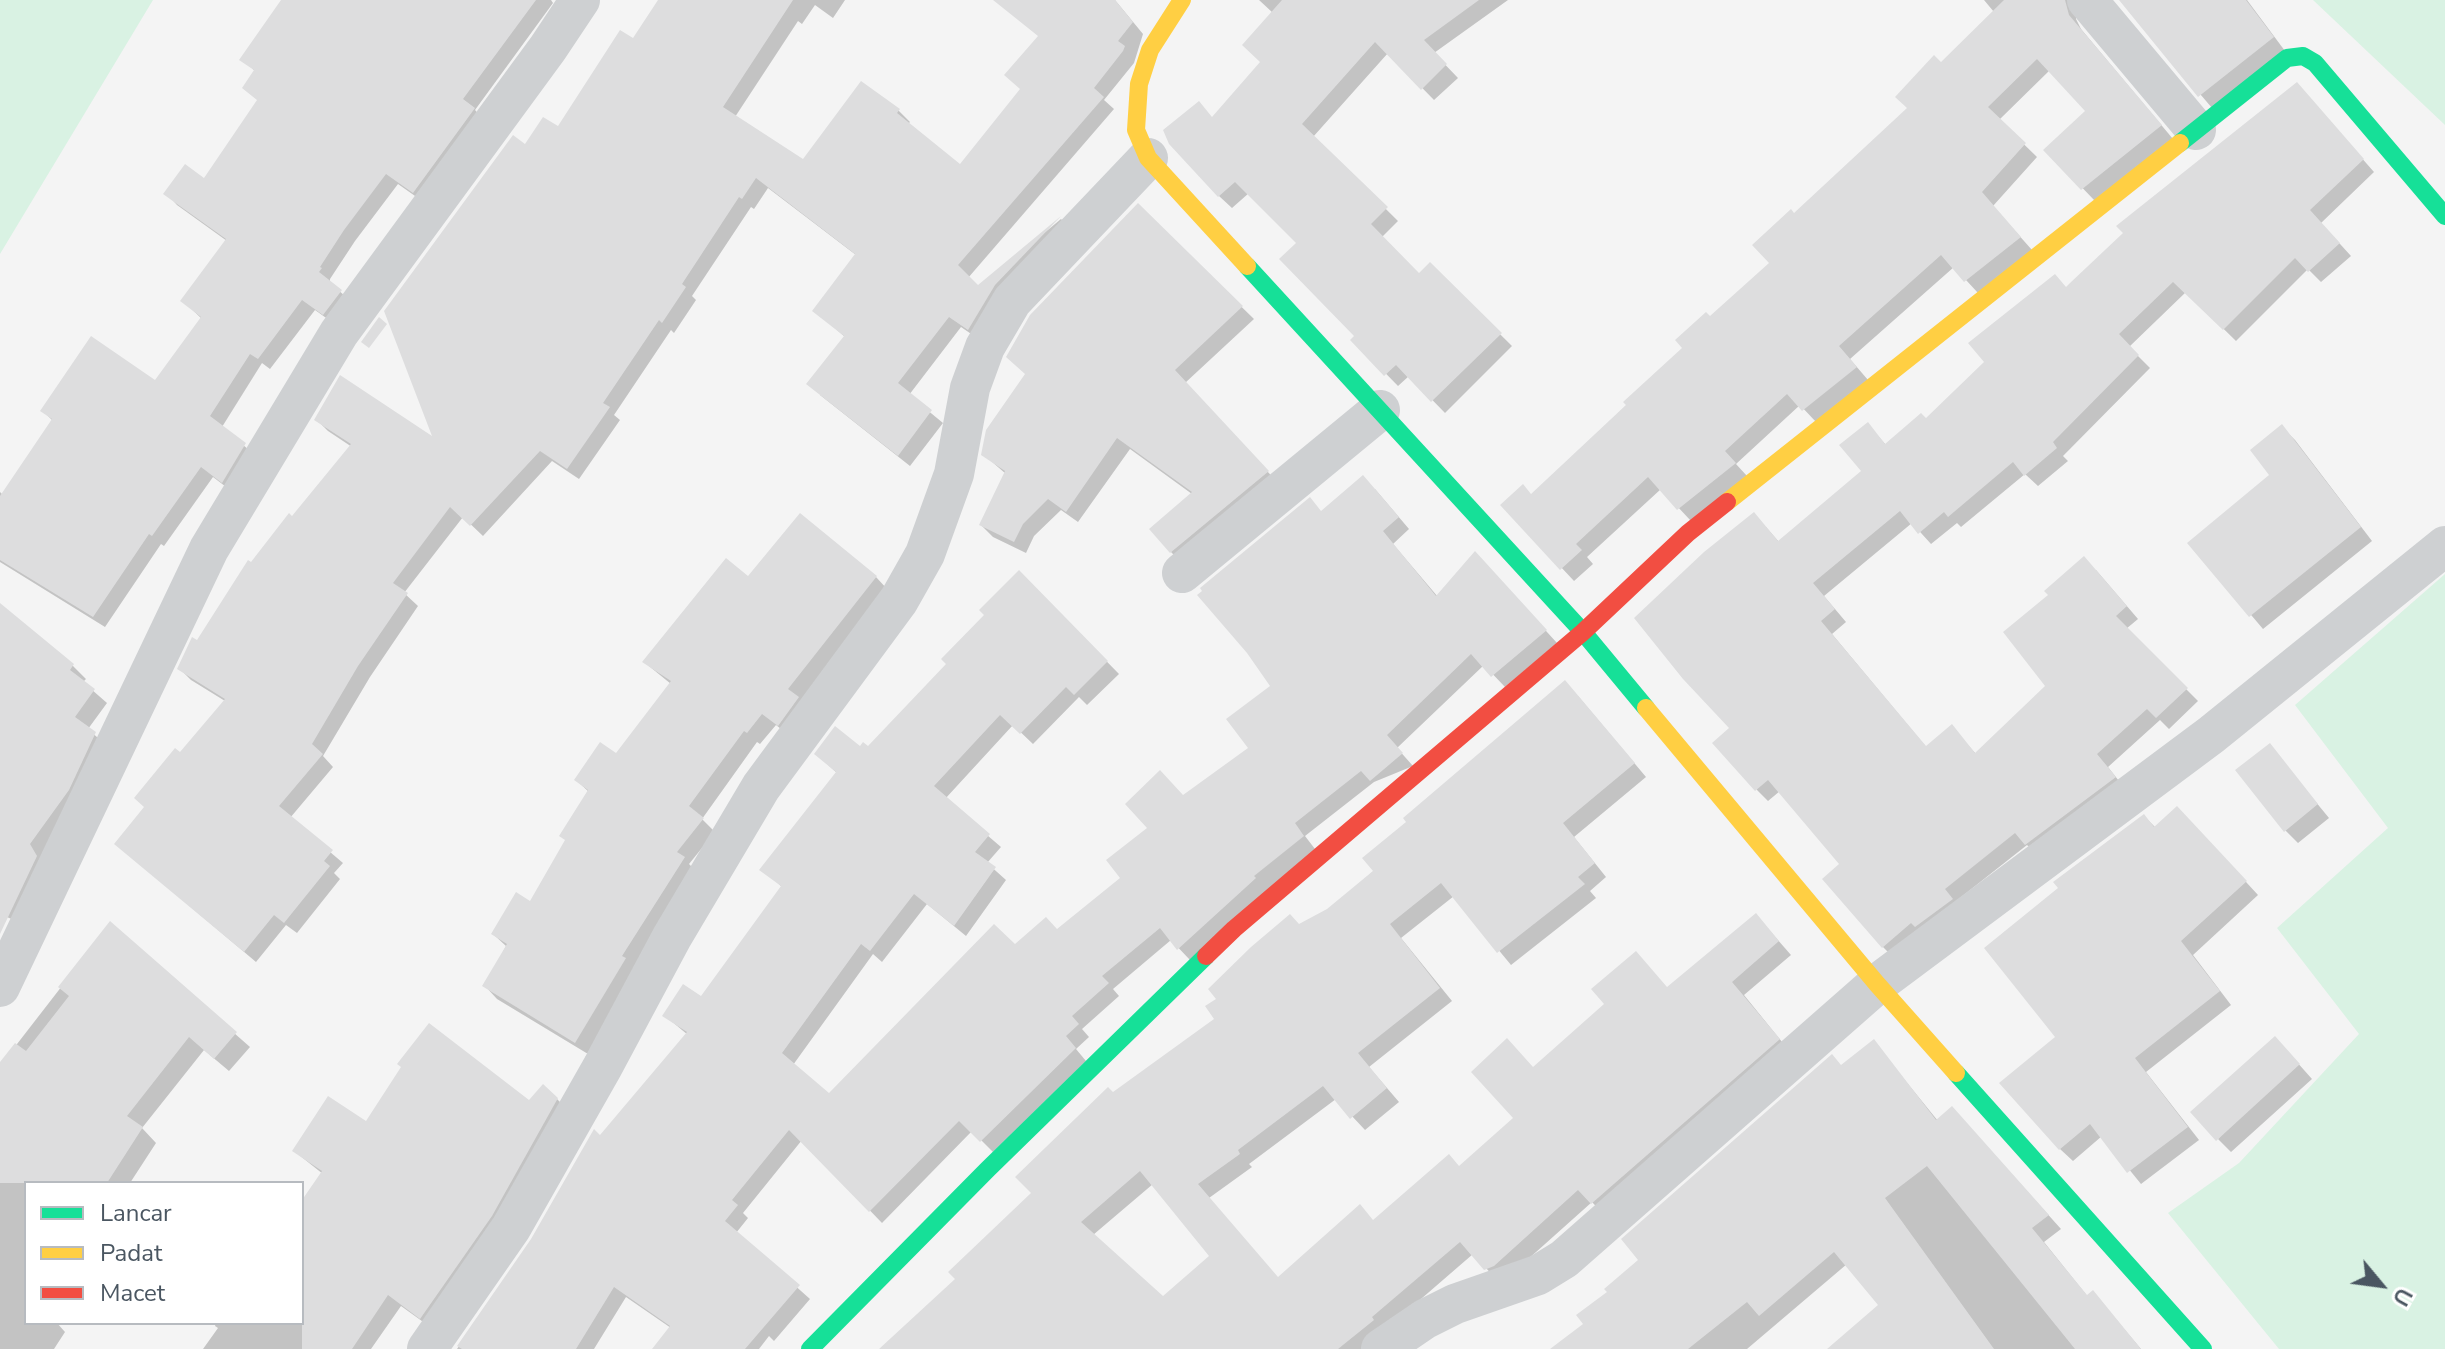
<!DOCTYPE html>
<style>
body{margin:0}
#map{position:relative;width:2445px;height:1349px;overflow:hidden;background:#f4f4f4;font-family:"Nunito Sans",sans-serif}
canvas{display:block}
.legend{position:absolute;left:24px;top:1181px;width:280px;height:144px;box-sizing:border-box;background:#fff;border:2px solid #b7bbc0;margin:0;padding:10px 14px;list-style:none;font-size:24px;color:#4a5661}
.legend li{display:flex;align-items:center;gap:16px;height:40px}
.legend b{width:40px;border:2px solid #b7bbc0}
.north{position:absolute;left:2341px;top:1245px;width:80px;height:80px;-webkit-text-stroke:6px #fff;paint-order:stroke;rotate:119deg;font-size:22px;font-weight:700;line-height:32px;text-align:center;color:#4a5661}
.north::after{content:'';display:block;margin:auto;width:28px;height:36px;background:#4a5661;clip-path:polygon(50% 0,100% 100%,50% 72%,0 100%)}
</style>
<div id="map">
<canvas width="2445" height="1349"></canvas>
<ul class="legend">
<li><b style="height:10px;background:#16e098"></b>Lancar</li>
<li><b style="height:10px;background:#ffcf43"></b>Padat</li>
<li><b style="height:10px;background:#f24e42"></b>Macet</li>
</ul>
<div class="north">U</div>
</div>
<script>
const c = document.querySelector('canvas').getContext('2d');
c.lineJoin = 'round';
function fill(path, color) { c.fillStyle = color; c.fill(path, 'evenodd'); }
const toPath = rows => new Path2D(rows.map(r => 'M' + r).join(''));
function trace(path, color, width, dash) { c.strokeStyle = color; c.lineWidth = width; c.lineCap = dash ? 'butt' : 'round'; c.setLineDash(dash || []); c.stroke(path); }
const green = toPath([
 [0,0,153,0,0,254],
 [2313,0,2445,0,2445,125],
 [2445,574,2445,1349,2279,1349,2168,1213,2239,1163,2359,1034,2277,928,2388,828,2295,705]
]);
const shadow = toPath([
 [283,0,551,0,553,3,475,110,485,121,425,203,398,184,355,241,330,279,330,283,352,302,336,325,315,310,270,369,262,363,222,427,256,456,234,493,213,477,164,546,161,544,105,627,0,562,0,492,3,495,53,421,43,411,156,383,202,319,183,301,227,241,177,205,166,193,204,181,258,101,256,72,242,59],
 [660,0,845,0,833,18,815,5,802,24,798,21,735,117,804,162,898,110,910,122,908,124,961,167,1022,90,1040,37,995,0,1115,0,1143,34,1134,63,1104,100,1114,109,968,278,978,288,1061,219,1071,229,980,340,961,327,909,395,943,423,910,466,820,395,845,337,814,310,856,255,768,188,754,209,751,207,692,296,696,300,674,333,671,330,614,415,620,420,579,479,552,461,483,536,463,517,404,593,418,606,370,677,323,756,333,767,290,818,343,863,334,873,340,879,297,933,286,925,256,962,129,855,146,807,180,755,225,701,191,680,180,669,252,565,352,447,328,431,316,419,436,441,525,147,559,129,633,41],
 [1259,0,1508,0,1434,53,1458,78,1434,100,1388,53,1313,137,1398,221,1382,237,1419,276,1430,265,1512,346,1445,413,1409,376,1398,386,1353,340,1357,336,1298,243,1249,193,1232,208,1219,196,1213,119,1262,62,1273,13],
 [1984,0,2081,0,2077,6,2076,19,2081,29,2173,139,2095,201,2046,150,2088,111,2050,70,1999,120,2037,157,1993,206,2032,250,1978,293,1954,267,1850,359,1868,380,1816,422,1800,405,1736,464,1747,476,1691,521,1661,489,1587,557,1593,564,1574,581,1503,505,1532,496,1685,349,1710,318,1772,263,1794,215,1910,109,1941,65,1994,12],
 [2120,0,2247,0,2285,51,2212,108],
 [2308,97,2374,172,2321,223,2351,256,2321,282,2308,269,2236,341,2186,292,2129,347,2150,368,2063,456,2068,461,2038,486,2025,474,1961,527,1957,523,1931,544,1912,523,1824,596,1846,622,1832,634,1927,748,1952,727,1976,754,2047,687,2096,570,2138,619,2126,629,2198,701,2169,729,2160,720,2108,767,2126,790,2038,856,2027,845,1955,902,1895,959,1883,947,1842,864,1780,791,1768,801,1757,790,1732,728,1766,527,1779,542,1864,471,1879,437,1886,445,1926,421,2066,289],
 [1138,206,1254,319,1185,383,1280,485,1183,564,1171,552,1192,494,1130,449,1078,522,1061,510,1034,536,1026,553,993,537,981,525,1006,474,983,454],
 [2282,427,2295,440,2372,541,2263,629,2190,543,2272,475],
 [1375,489,1409,529,1393,544,1438,597,1487,566,1557,643,1505,687,1484,665,1397,748,1413,766,1374,782,1305,836,1315,849,1190,960,1171,940,1113,989,1119,996,1082,1029,1089,1037,1076,1049,1086,1061,993,1152,972,1131,882,1223,802,1140,743,1213,748,1218,736,1233,810,1299,774,1341,769,1336,759,1349,655,1349,671,1328,626,1297,594,1349,457,1349,601,1138,688,1035,664,1015,701,998,782,887,762,869,838,774,816,754,868,749,948,664,1019,572,1119,674,1087,705,1079,697,1033,744,1013,725,945,799,1001,847,987,863,1006,880,966,936,927,904,882,962,873,954,793,1065,829,1096,1015,947,1057,931,1123,878,1184,797,1251,748,1273,686,1322,512],
 [876,577,888,590,791,737,776,725,760,744,757,742,702,819,715,832,689,864,696,871,588,1054,497,999,485,986,506,946,493,934,531,903,567,842,589,792,576,780,616,756,671,684,644,662,749,579],
 [0,606,73,666,86,679,83,682,107,703,88,729,108,747,23,924,0,914],
 [1578,696,1646,777,1574,837,1606,877,1590,891,1596,898,1511,965,1454,896,1401,938,1452,1001,1369,1067,1399,1102,1365,1130,1336,1099,1249,1164,1252,1167,1209,1198,1278,1279,1460,1168,1516,1118,1534,1069,1668,989,1756,915,1791,955,1744,995,1791,1053,1605,1216,1592,1202,1507,1278,1498,1281,1473,1254,1384,1331,1366,1349,882,1349,958,1279,1034,1193,1113,1094,1217,1019,1299,926,1328,910],
 [1153,1184,1212,1256,1162,1299,1093,1235],
 [2269,745,2329,818,2298,843,2285,830],
 [2144,816,2156,828,2190,821,2258,895,2193,955,2231,1005,2146,1072,2199,1140,2141,1184,2102,1136,2073,1161,2060,1149,2058,1038],
 [110,924,250,1047,229,1071,204,1050,142,1128,156,1143,130,1183,26,1183,26,1323,57,1323,65,1332,54,1349,0,1349,0,1066],
 [1874,1042,1938,1121,1965,1122,2061,1229,2044,1242,2088,1297,2093,1292,2141,1349,1830,1349,1881,1306,1847,1264,1747,1349,1558,1349,1586,1325,1610,1293,1641,1260,1842,1067],
 [2288,1052,2312,1079,2231,1152,2218,1139],
 [557,1099,569,1111,433,1329,401,1306,371,1349,203,1349,218,1328,215,1326,216,1323,302,1323,302,1203,323,1174,294,1151,367,1124]
]);
const building = toPath([
 [281,0,536,0,463,99,475,108,413,193,386,174,344,230,320,267,322,268,319,272,342,290,323,315,302,300,258,359,250,354,210,416,246,443,222,483,201,467,152,536,149,534,93,617,0,560,0,496,52,419,40,411,91,336,155,380,201,317,180,301,226,239,163,194,185,164,204,178,257,100,242,88,254,70,239,60],
 [658,0,793,0,723,107,803,159,861,81,900,109,897,113,960,164,1020,89,1004,75,1038,36,993,0,1115,0,1133,22,1118,41,1125,46,1123,51,1094,88,1104,97,958,265,978,285,1061,216,995,285,968,330,949,317,898,383,932,410,898,456,806,384,844,336,812,311,855,254,756,178,742,199,739,197,682,284,686,287,662,323,659,320,603,403,610,407,567,469,540,451,470,526,450,507,393,583,408,593,358,666,312,744,323,754,279,806,333,850,324,861,330,866,284,923,274,915,244,952,114,844,144,807,134,798,175,748,180,752,225,699,177,669,192,637,197,640,248,560,251,562,289,513,292,516,351,444,314,420,340,375,432,436,384,311,513,135,525,144,543,117,558,126,620,30,633,38],
 [1282,0,1479,0,1424,40,1447,64,1421,90,1375,42,1302,124,1388,207,1371,224,1419,273,1430,262,1502,333,1431,402,1396,365,1384,376,1350,340,1354,336,1279,259,1296,243,1235,182,1218,197,1169,144,1163,130,1199,101,1212,117,1260,62,1242,45],
 [2004,0,2065,0,2069,15,2162,125,2081,190,2043,150,2085,111,2037,59,1988,107,2026,143,1982,192,2021,237,1964,282,1941,255,1839,346,1857,367,1802,411,1787,394,1725,451,1736,463,1677,510,1648,477,1576,544,1582,550,1560,570,1500,505,1523,484,1531,494,1626,405,1623,402,1682,348,1675,340,1706,312,1710,316,1769,263,1752,245,1791,209,1794,213,1907,108,1895,97,1934,55,1941,62],
 [2119,0,2246,0,2274,37,2198,97],
 [2297,82,2364,159,2310,210,2340,243,2308,272,2295,258,2223,330,2173,282,2119,334,2139,355,2053,442,2057,448,2024,476,2013,462,1948,517,1944,512,1918,534,1900,511,1813,583,1835,609,1821,621,1926,746,1952,724,1975,753,2045,686,2003,632,2048,595,2044,591,2084,556,2127,606,2116,616,2188,688,2156,718,2147,709,2097,754,2116,777,2025,845,2015,833,1945,889,1953,899,1915,927,1911,923,1882,948,1822,879,1839,864,1768,780,1755,791,1712,743,1729,728,1683,679,1634,618,1704,552,1754,512,1778,541,1861,471,1839,445,1868,422,1885,444,1921,413,1926,418,1984,362,1968,343,2055,274,2066,287,2070,283,2123,233,2116,226],
 [1138,203,1243,306,1175,370,1269,471,1170,553,1149,529,1192,492,1117,438,1066,512,1048,499,1023,524,1014,542,979,525,1005,471,981,455,986,430,1025,374,1006,357,1030,315],
 [379,317,387,324,369,348,361,342],
 [2282,424,2361,527,2249,617,2187,543,2269,475,2250,450],
 [1363,475,1399,517,1383,531,1436,596,1475,551,1547,630,1491,677,1471,654,1387,735,1403,753,1370,781,1361,771,1295,823,1304,836,1254,876,1256,878,1177,950,1160,928,1102,976,1109,983,1072,1016,1079,1024,1066,1036,1076,1048,980,1142,959,1121,869,1212,789,1130,732,1200,738,1205,725,1221,800,1285,745,1349,652,1349,670,1326,614,1287,576,1349,462,1349,457,1346,531,1239,594,1129,600,1135,687,1032,662,1016,683,984,701,996,781,886,759,870,836,772,814,754,835,726,860,746,863,742,868,746,946,664,941,659,984,615,979,610,1019,570,1108,661,1074,695,1066,687,1020,734,1000,715,934,786,990,834,975,852,996,867,954,926,914,894,870,951,861,944,782,1053,829,1093,994,924,1015,944,1046,917,1057,929,1120,878,1106,860,1147,828,1125,804,1160,770,1183,795,1248,748,1226,719,1270,686,1247,653,1197,595,1202,591,1200,588,1310,497,1321,511],
 [800,513,877,576,788,689,799,697,778,726,762,714,747,733,744,731,689,806,704,818,677,852,685,857,622,956,626,958,575,1043,482,986,507,944,491,934,516,892,530,901,565,840,559,836,588,790,574,780,600,742,616,753,671,681,642,662,726,558,748,576],
 [0,603,74,664,70,670,95,689,75,717,96,732,69,790,30,844,37,856,0,934],
 [1565,680,1635,763,1563,823,1595,863,1578,877,1585,884,1497,953,1441,883,1390,924,1440,988,1358,1053,1387,1088,1350,1119,1323,1086,1238,1150,1240,1154,1198,1184,1278,1277,1360,1204,1373,1220,1449,1154,1459,1166,1513,1118,1471,1072,1507,1038,1533,1067,1604,1004,1591,989,1636,951,1667,987,1756,913,1779,941,1732,982,1780,1039,1591,1204,1578,1190,1494,1266,1484,1270,1460,1242,1372,1317,1374,1320,1338,1349,879,1349,955,1279,948,1272,1031,1193,1015,1177,1108,1087,1113,1092,1214,1019,1205,1006,1216,999,1208,989,1251,947,1290,914,1299,924,1327,909,1373,871,1362,858,1406,822,1403,818],
 [1140,1171,1209,1256,1163,1296,1081,1222],
 [2270,743,2318,804,2284,832,2235,770],
 [2177,806,2247,881,2181,941,2220,991,2135,1058,2188,1127,2127,1173,2090,1124,2059,1150,1999,1083,2055,1037,1984,948,2058,888,2053,882,2144,814,2154,827],
 [110,921,237,1032,214,1059,189,1037,127,1116,143,1127,107,1183,0,1183,0,1062,15,1043,26,1051,69,996,58,987],
 [429,1023,529,1100,543,1084,558,1098,492,1216,420,1319,388,1295,352,1349,302,1349,302,1200,322,1171,292,1151,328,1096,366,1121,401,1067,397,1064],
 [2275,1036,2300,1064,2216,1141,2190,1112],
 [1874,1039,1936,1120,1952,1106,2049,1215,2032,1228,2087,1295,2093,1290,2141,1349,2075,1349,1927,1166,1885,1198,1994,1349,1827,1349,1878,1305,1834,1252,1759,1316,1747,1302,1688,1349,1550,1349,1583,1324,1576,1315,1607,1292,1604,1289,1638,1260,1621,1239,1832,1054,1841,1065]
]);
const street = toPath([
 [2087,0,2196,130],
 [1182,573,1380,410],
 [0,987,209,549,339,333,548,48,580,0],
 [427,1349,511,1228,603,1066,672,937,761,787,899,600,925,554,954,474,970,388,985,347,1012,301,1148,158],
 [1381,1349,1425,1319,1455,1304,1538,1275,1564,1259,1877,984,2211,735,2445,546]
]);
const fast = toPath([
 [2180,143,2287,58,2303,56,2315,63,2445,216],
 [1247,266,1583,632,1646,708],
 [1956,1073,2203,1349],
 [810,1349,988,1169,1206,956]
]);
const slow = toPath([
 [1182,0,1150,50,1139,84,1136,130,1148,158,1247,266],
 [1727,502,2180,143],
 [1646,708,1877,984,1956,1073]
]);
const jam = toPath([
 [1206,956,1234,929,1583,632,1688,533,1727,502]
]);
fill(green, '#d9f2e3');
fill(shadow, '#0003');
fill(building, '#ddddde');
trace(street, '#ced0d2', 40);
trace(fast, '#16e098', 18);
trace(slow, '#ffcf43', 18);
trace(jam, '#f24e42', 18);
</script>
